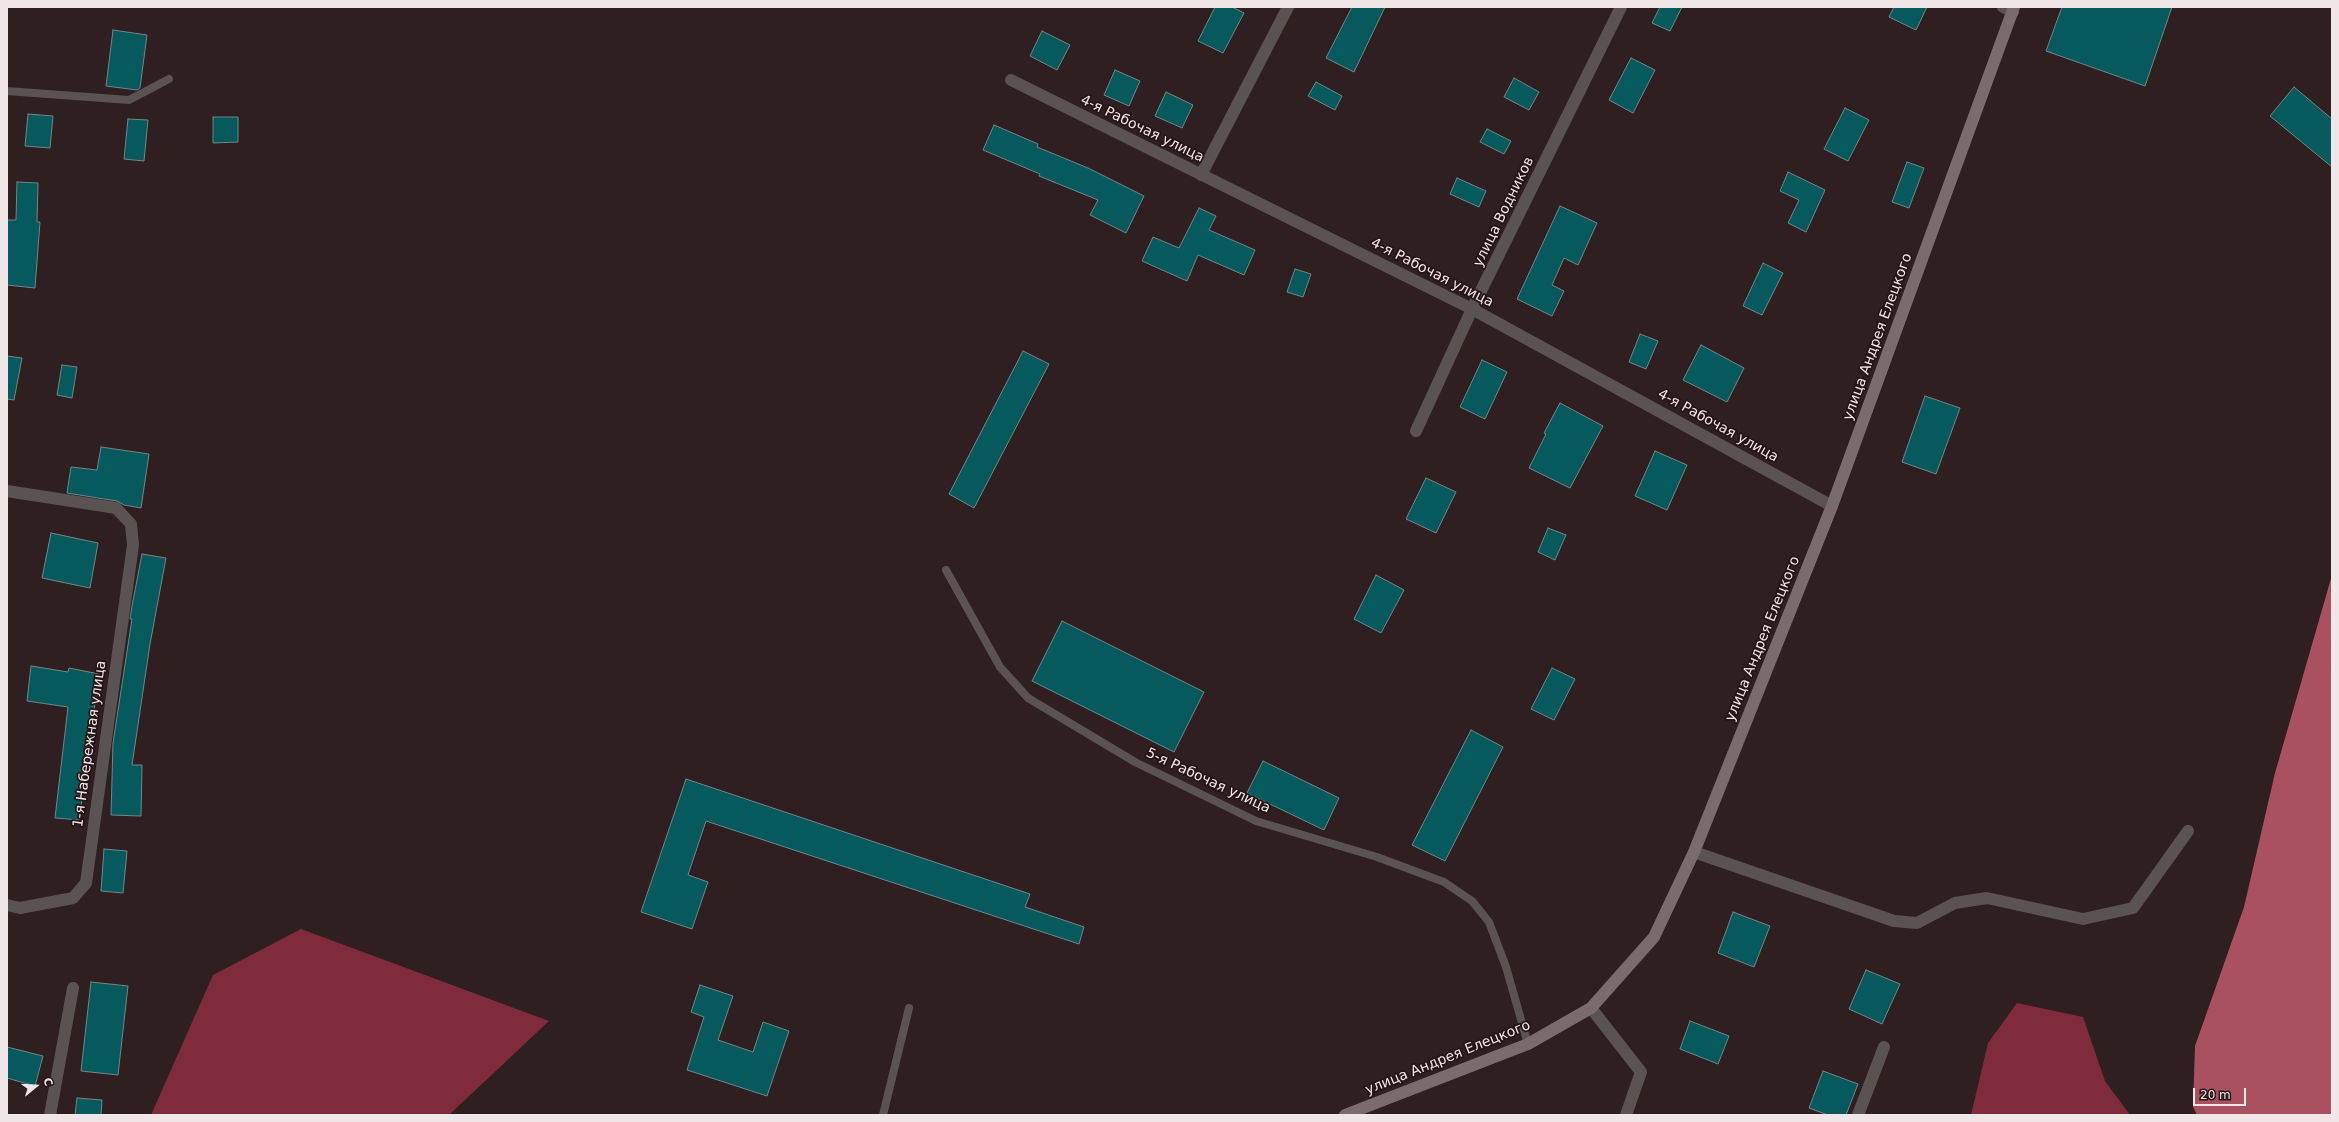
<!DOCTYPE html>
<meta charset="utf-8">
<style>
body{margin:0}
#map{position:relative;width:2339px;height:1122px;overflow:hidden;background:#2f1f20;font-family:"DejaVu Sans",sans-serif}
canvas{display:block}
.frame{position:absolute;inset:0;border:8px solid #f1e6e7;pointer-events:none}
.north{position:absolute;left:16px;top:1066px;width:40px;height:40px;-webkit-text-stroke:3px #251517;paint-order:stroke;rotate:72deg;font-size:11px;font-weight:700;line-height:16px;text-align:center;color:#f1e6e7}
.north::after{content:'';display:block;margin:auto;width:14px;height:18px;background:#f1e6e7;clip-path:polygon(50% 0,100% 100%,50% 72%,0 100%)}
.scale{position:absolute;left:2193px;top:1088px;width:53px;height:18px;box-sizing:border-box;border:2px solid #f1e6e7;border-top:0;padding-left:5px;font-size:12px;line-height:14px;white-space:nowrap;color:#f1e6e7;-webkit-text-stroke:3px #251517;paint-order:stroke}
</style>
<div id="map">
<canvas width="2339" height="1122"></canvas>
<div class="frame"></div>
<div class="north">С</div>
<div class="scale">20 m</div>
</div>
<script>
const c = document.querySelector('canvas').getContext('2d');
c.lineJoin = 'round';
function fill(path, color) { c.fillStyle = color; c.fill(path, 'evenodd'); }
const toPath = rows => new Path2D(rows.map(r => 'M' + r).join(''));
function trace(path, color, width, dash) { c.strokeStyle = color; c.lineWidth = width; c.lineCap = dash ? 'butt' : 'round'; c.setLineDash(dash || []); c.stroke(path); }
function label(font, color, halo, rows, align = 'center') {
  c.font = font + ' "DejaVu Sans",sans-serif'; c.lineWidth = 3.5; c.setLineDash([]); c.textBaseline = 'middle'; c.strokeStyle = halo; c.fillStyle = color; for (const [text, x, y, turn = 0] of rows) {
    c.save(); c.translate(x, y); c.rotate((+turn || 0) * Math.PI / 180); c.textAlign = isNaN(turn) ? turn : align; if (halo) c.strokeText(text, 0, 0); c.fillText(text, 0, 0); c.restore();
  }
}
const forest = toPath([
 [301,929,549,1021,449,1115,151,1115,213,975],
 [2017,1003,2083,1017,2105,1081,2130,1115,1971,1115,1988,1043]
]);
const water = toPath([
 [2332,575,2332,1115,2197,1115,2193,1107,2195,1046,2244,907,2275,773]
]);
const building = toPath([
 [1215,7,1232,7,1244,13,1223,53,1198,41,1215,7],
 [1352,7,1385,7,1354,72,1326,58,1352,7],
 [1660,7,1682,7,1670,31,1652,23,1660,7],
 [1894,7,1927,7,1916,30,1889,17,1894,7],
 [2062,7,2172,7,2145,86,2046,51,2062,7],
 [113,30,147,35,140,88,137,90,106,86,113,30],
 [1042,31,1070,45,1057,70,1030,56,1042,31],
 [1631,58,1655,70,1633,113,1609,100,1631,58],
 [1115,70,1140,81,1129,106,1104,95,1115,70],
 [1514,78,1539,92,1529,110,1504,97,1514,78],
 [1316,82,1342,96,1335,110,1308,96,1316,82],
 [2294,87,2332,119,2332,167,2270,116,2294,87],
 [1166,92,1193,105,1182,128,1155,116,1166,92],
 [1845,108,1869,120,1848,161,1824,149,1845,108],
 [28,114,53,116,50,148,25,146,28,114],
 [213,117,238,117,238,142,213,143,213,117],
 [128,119,148,120,144,161,124,159,128,119],
 [994,125,1038,144,1037,147,1088,168,1144,196,1126,233,1090,215,1098,200,1039,176,1040,174,983,150,994,125],
 [1487,129,1511,141,1504,154,1480,142,1487,129],
 [1907,162,1924,168,1909,208,1892,202,1907,162],
 [1788,172,1825,190,1806,232,1788,223,1799,200,1780,191,1788,172],
 [1457,178,1486,191,1479,207,1450,194,1457,178],
 [17,182,38,183,37,222,40,222,35,288,7,285,7,220,16,220,17,182],
 [1560,206,1597,223,1578,265,1564,258,1552,285,1564,291,1552,316,1517,299,1560,206],
 [1199,208,1216,216,1209,230,1255,250,1244,275,1198,255,1187,281,1142,261,1153,237,1179,248,1199,208],
 [1763,263,1783,273,1762,315,1743,306,1763,263],
 [1295,269,1311,274,1303,297,1287,292,1295,269],
 [1640,334,1658,341,1646,369,1629,362,1640,334],
 [1701,345,1744,368,1727,402,1683,380,1701,345],
 [1023,351,1049,364,974,508,949,494,1023,351],
 [7,356,22,358,14,400,7,399,7,356],
 [1482,360,1507,372,1485,419,1460,407,1482,360],
 [62,365,77,367,72,398,57,395,62,365],
 [1925,396,1960,408,1936,474,1902,462,1925,396],
 [1560,403,1603,426,1570,488,1529,468,1546,434,1544,433,1560,403],
 [101,447,149,454,141,508,124,505,117,501,67,493,71,467,97,470,101,447],
 [1655,451,1687,465,1667,510,1635,496,1655,451],
 [1426,478,1456,492,1436,533,1406,519,1426,478],
 [1548,528,1566,535,1555,560,1538,552,1548,528],
 [51,533,98,543,90,588,42,578,51,533],
 [142,554,166,558,150,644,132,765,142,765,141,816,111,815,113,743,132,619,130,619,132,606,142,554],
 [1376,575,1404,590,1381,633,1354,619,1376,575],
 [1062,621,1204,692,1174,752,1032,681,1062,621],
 [31,666,68,672,69,668,99,674,87,761,85,760,80,820,55,818,68,707,27,701,31,666],
 [1552,668,1575,679,1554,720,1531,709,1552,668],
 [1471,730,1503,747,1445,861,1412,845,1471,730],
 [1263,761,1339,798,1324,830,1247,793,1263,761],
 [686,779,1030,894,1025,907,1084,927,1079,944,706,821,688,875,708,882,692,929,641,912,686,779],
 [104,849,127,851,123,893,101,891,104,849],
 [1733,912,1770,926,1754,967,1718,953,1733,912],
 [1866,970,1900,984,1882,1024,1849,1009,1866,970],
 [91,982,128,986,118,1075,81,1071,91,982],
 [700,985,733,996,718,1040,753,1052,763,1022,789,1031,767,1096,687,1070,704,1017,691,1012,700,985],
 [1690,1021,1729,1036,1718,1064,1680,1049,1690,1021],
 [7,1047,43,1056,35,1086,7,1078,7,1047],
 [1823,1071,1858,1084,1846,1115,1828,1115,1809,1108,1823,1071],
 [77,1098,102,1100,101,1115,75,1115,77,1098]
]);
const service = toPath([
 [7,91,129,100,169,79],
 [946,570,1000,667,1028,698,1135,762,1256,821,1377,857,1444,882,1472,901,1489,922,1506,967,1528,1044],
 [883,1115,909,1008]
]);
const minor = toPath([
 [2003,7,2013,12],
 [1011,80,1472,309,1832,506],
 [1201,175,1288,7],
 [1416,431,1472,309,1621,7],
 [7,491,116,508,131,524,133,545,86,883,73,898,20,908,7,905],
 [1694,852,1894,921,1917,923,1955,903,1987,898,2083,919,2133,908,2188,831],
 [1591,1008,1641,1072,1626,1115],
 [50,1115,73,988],
 [1858,1115,1884,1047]
]);
const secondary = toPath([
 [1345,1115,1528,1044,1591,1008,1654,937,1694,852,1832,506,2014,7]
]);
const streetNames = [
 ["4-я Рабочая улица",1142,129,26],
 ["улица Водников",1504,212,-64],
 ["4-я Рабочая улица",1432,273,27],
 ["улица Андрея Елецкого",1878,337,-70],
 ["4-я Рабочая улица",1718,426,29],
 ["улица Андрея Елецкого",1763,639,-68],
 ["1-я Набережная улица",90,744,-82],
 ["5-я Рабочая улица",1208,781,25],
 ["улица Андрея Елецкого",1448,1058,-22]
];
fill(forest, '#7f2b3c');
fill(water, '#a95160');
fill(building, '#06595c');
trace(building, '#718788', 1);
trace(service, '#5b5253', 8);
trace(minor, '#5b5253', 12);
trace(secondary, '#7a6c6d', 12);
label('14px', '#f1e6e7', '#251517', streetNames);
</script>
